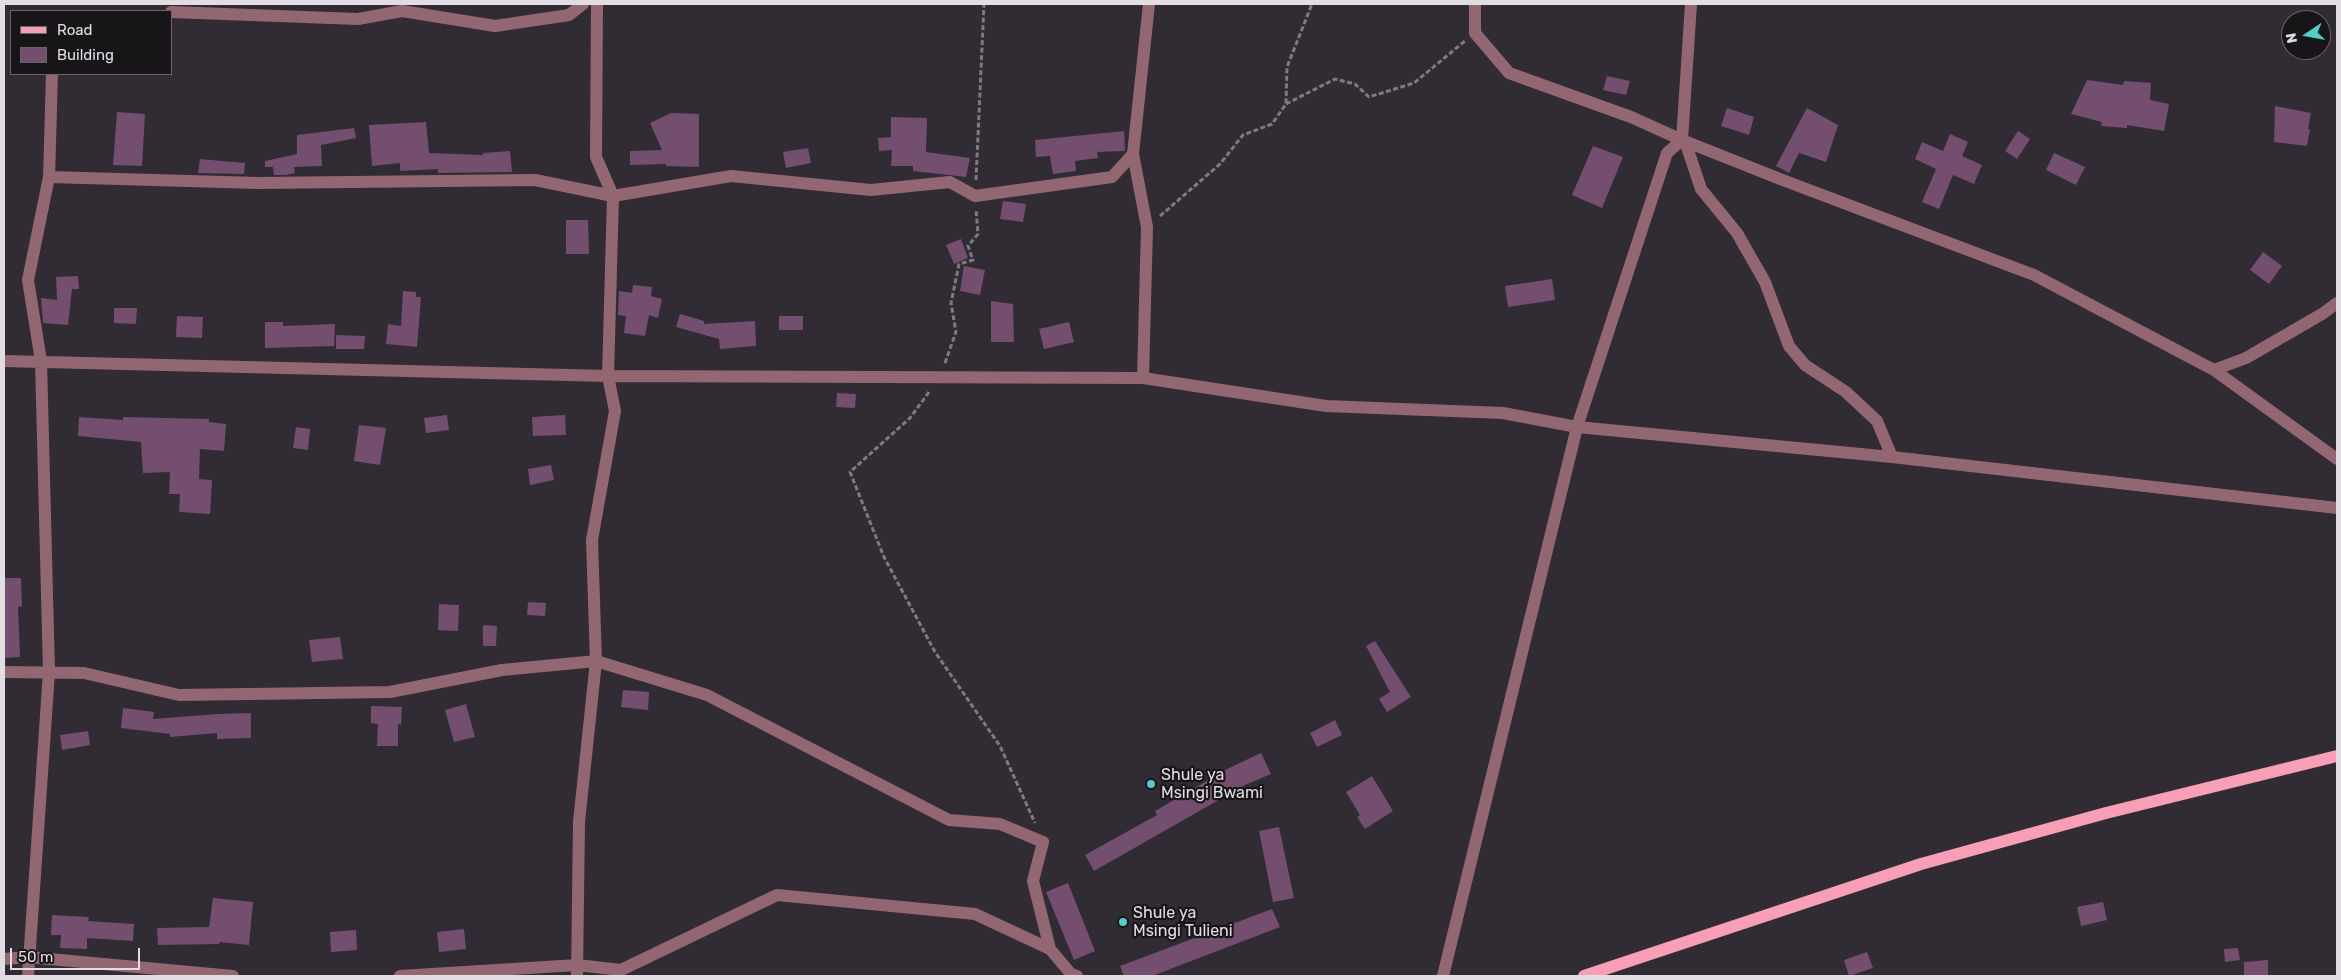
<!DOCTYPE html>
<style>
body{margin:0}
#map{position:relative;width:2341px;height:980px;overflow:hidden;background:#312b33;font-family:Rubik,sans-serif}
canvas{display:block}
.frame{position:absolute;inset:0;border:5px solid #e1dde2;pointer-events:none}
.legend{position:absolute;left:10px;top:10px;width:162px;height:65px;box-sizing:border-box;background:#171518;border:1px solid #686569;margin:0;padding:6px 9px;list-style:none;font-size:15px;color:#e1dde2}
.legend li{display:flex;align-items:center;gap:10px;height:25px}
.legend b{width:25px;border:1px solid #686569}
.north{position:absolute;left:2281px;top:10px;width:50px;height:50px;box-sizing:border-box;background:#171518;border:1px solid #686569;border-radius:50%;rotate:258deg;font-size:14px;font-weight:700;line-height:20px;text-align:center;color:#e1dde2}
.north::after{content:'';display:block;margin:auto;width:18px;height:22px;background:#53cdca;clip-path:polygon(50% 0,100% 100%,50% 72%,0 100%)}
.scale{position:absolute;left:10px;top:948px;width:130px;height:22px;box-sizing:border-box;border:2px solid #e1dde2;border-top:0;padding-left:6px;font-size:15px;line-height:18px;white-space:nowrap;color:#e1dde2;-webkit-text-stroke:4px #171518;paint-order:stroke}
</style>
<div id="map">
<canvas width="2341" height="980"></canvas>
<div class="frame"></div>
<ul class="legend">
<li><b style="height:6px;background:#f89eb6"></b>Road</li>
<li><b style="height:14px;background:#734e6f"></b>Building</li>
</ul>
<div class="north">N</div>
<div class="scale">50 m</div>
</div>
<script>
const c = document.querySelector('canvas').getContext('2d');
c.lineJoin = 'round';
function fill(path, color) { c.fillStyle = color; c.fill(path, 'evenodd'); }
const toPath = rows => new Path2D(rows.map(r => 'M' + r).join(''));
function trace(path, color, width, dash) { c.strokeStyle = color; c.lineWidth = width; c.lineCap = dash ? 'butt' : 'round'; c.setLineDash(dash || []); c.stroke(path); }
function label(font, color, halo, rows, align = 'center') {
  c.font = font + ' Rubik,sans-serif'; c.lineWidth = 4.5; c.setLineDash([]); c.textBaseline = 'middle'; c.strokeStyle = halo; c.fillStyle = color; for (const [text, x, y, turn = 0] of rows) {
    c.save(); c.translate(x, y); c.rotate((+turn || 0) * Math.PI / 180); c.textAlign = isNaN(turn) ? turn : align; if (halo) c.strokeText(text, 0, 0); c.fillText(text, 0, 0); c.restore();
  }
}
const building = toPath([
 [1607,76,1630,81,1626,95,1603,90],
 [2087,80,2123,85,2124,81,2151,83,2150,100,2169,104,2164,131,2127,125,2127,128,2101,126,2102,122,2071,114],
 [2275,106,2311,113,2308,129,2310,129,2307,146,2274,142],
 [1727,108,1754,117,1749,135,1721,126],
 [1807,108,1838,125,1826,162,1799,153,1789,173,1776,166],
 [117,112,145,114,142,166,113,165],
 [671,113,699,114,699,167,666,166,666,164,630,165,630,151,662,150,650,123],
 [891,117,927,118,926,152,970,158,966,177,913,171,913,166,891,166,892,150,879,151,878,138,891,137],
 [426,122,429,153,483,155,483,153,510,151,512,172,438,173,438,169,400,171,400,163,372,166,369,125],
 [354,128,356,138,321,145,322,166,294,167,295,173,286,175,274,175,273,167,265,167,265,161,297,154,297,135],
 [1124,131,1125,151,1097,152,1098,158,1075,161,1076,171,1053,174,1050,156,1036,157,1035,140],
 [2018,131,2030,139,2017,159,2005,151],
 [1950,134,1968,142,1962,156,1982,165,1974,184,1953,175,1939,209,1922,202,1936,169,1915,159,1922,142,1943,151],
 [1593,146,1623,157,1602,208,1572,195],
 [808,148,811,163,786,168,783,152],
 [2054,153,2085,167,2076,185,2046,170],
 [200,159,245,163,244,174,198,173],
 [1003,201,1026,204,1023,222,1000,219],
 [566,220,588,220,589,254,566,254],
 [961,239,968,258,954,264,946,245],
 [2263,252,2282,266,2269,284,2250,270],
 [964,266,985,270,980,295,960,291],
 [78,276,79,289,72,289,68,325,43,323,41,298,57,300,56,277],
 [1552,279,1555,300,1508,307,1505,286],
 [633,285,652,287,651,296,662,299,658,318,649,315,645,336,624,333,626,316,618,315,619,291,632,293],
 [403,291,416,292,416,297,421,297,417,347,386,344,388,324,401,326],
 [991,301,1013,304,1014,342,991,342],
 [114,308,137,308,136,324,114,323],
 [680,314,704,321,704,324,755,321,756,346,720,349,719,339,676,327],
 [177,316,203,317,202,338,176,337],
 [779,316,803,316,803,330,779,330],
 [265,322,283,322,283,326,335,324,334,346,265,348],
 [1069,322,1074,342,1044,349,1039,329],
 [336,335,365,336,364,349,336,349],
 [837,393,856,394,855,408,836,407],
 [447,415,449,430,426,433,424,418],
 [565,415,566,435,533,436,532,417],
 [79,417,123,420,123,417,209,419,209,422,226,424,224,451,200,449,199,479,212,480,210,514,179,512,180,494,169,494,170,472,143,473,141,442,78,436],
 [359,425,386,428,380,465,354,461],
 [296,427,310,429,308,450,293,448],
 [551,465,554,480,530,485,528,469],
 [4,578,21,578,22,606,18,607,20,657,4,658],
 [528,602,546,603,545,616,527,615],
 [439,604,459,605,458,631,438,630],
 [483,625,497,626,496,646,483,646],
 [340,637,343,659,312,662,309,640],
 [1375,641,1411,697,1387,712,1379,699,1390,692,1366,646],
 [623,690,649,692,648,710,621,707],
 [466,704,475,737,454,742,445,710],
 [371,706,402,707,401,725,398,724,398,746,377,746,378,724,371,723],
 [123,708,154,712,153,719,218,714,251,713,251,738,217,739,217,733,170,737,170,734,121,728],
 [1335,720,1342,735,1317,747,1310,733],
 [88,731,90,745,62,750,60,735],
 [1261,753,1271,774,1245,785,1094,871,1085,855,1157,815,1155,811,1229,768],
 [1372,776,1393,811,1365,829,1357,817,1360,815,1346,792],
 [1279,827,1294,898,1273,902,1259,831],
 [1068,883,1095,951,1074,960,1046,892],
 [213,898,253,902,249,945,220,942,219,944,158,945,157,928,209,927],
 [2103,902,2107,920,2081,926,2077,907],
 [1272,909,1280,927,1152,976,1124,976,1120,966],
 [52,915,89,917,88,921,134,924,133,941,87,938,87,949,60,948,61,935,51,935],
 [464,929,466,949,439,952,437,932],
 [356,930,357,950,331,952,330,932],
 [2238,948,2240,960,2225,962,2224,949],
 [1867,952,1873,968,1849,976,1844,960],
 [2268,960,2268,976,2244,976,2244,962]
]);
const path = toPath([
 [1286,104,1335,79,1355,84,1369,97,1414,83,1465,41],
 [976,180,984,4],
 [1160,216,1220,164,1243,135,1272,124,1286,104,1287,67,1312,4],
 [945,363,956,332,951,303,959,264,973,260,968,246,978,234,976,209],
 [929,392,910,418,850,472,884,557,935,652,1000,746,1035,823]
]);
const minor = toPath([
 [1475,4,1475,33,1509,73,1631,117,1682,140,1780,179,2034,275,2214,370,2337,459],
 [1691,4,1682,140,1686,144,1701,189,1737,233,1765,282,1789,346,1805,365,1846,392,1877,421,1892,457],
 [171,12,358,19,402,11,495,26,569,15,583,4],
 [49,177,258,183,535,180,613,196,731,176,871,190,950,182,975,196,1112,177,1133,154],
 [4,361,608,376,1143,378,1326,406,1503,413,1577,427,1892,457,2337,508],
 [2214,370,2246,358,2322,314,2337,303],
 [1143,378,1147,227,1133,154,1149,4],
 [4,672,84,673,179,695,390,692,502,670,596,661,707,695,949,820,1000,824,1043,842,1033,881,1050,949],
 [4,959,28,957,233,976],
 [28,976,49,672,41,361,28,280,49,177,52,74],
 [400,976,577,965,621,970,777,895,975,914,1050,949,1071,974,1077,976],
 [577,976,579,822,596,661,592,540,615,411,608,376,613,196,596,157,597,4],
 [1443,976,1577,427,1667,153,1682,140]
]);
const major = toPath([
 [1584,976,1921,864,2106,813,2337,756]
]);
const markers = [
 [1151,784,5,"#53cdca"],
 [1123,922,5,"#53cdca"]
];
const poiNames = [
 ["Shule ya",1161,775],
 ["Msingi Bwami",1161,793],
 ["Shule ya",1133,913],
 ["Msingi Tulieni",1133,931]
];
fill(building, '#734e6f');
trace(path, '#7f7a81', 3, [5, 2.5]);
trace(minor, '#936772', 12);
trace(major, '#f89eb6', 12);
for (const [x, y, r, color] of markers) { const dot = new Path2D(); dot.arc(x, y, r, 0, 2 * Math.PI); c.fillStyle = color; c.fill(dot); trace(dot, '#171518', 2); }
label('16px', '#e1dde2', '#171518', poiNames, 'left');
</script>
